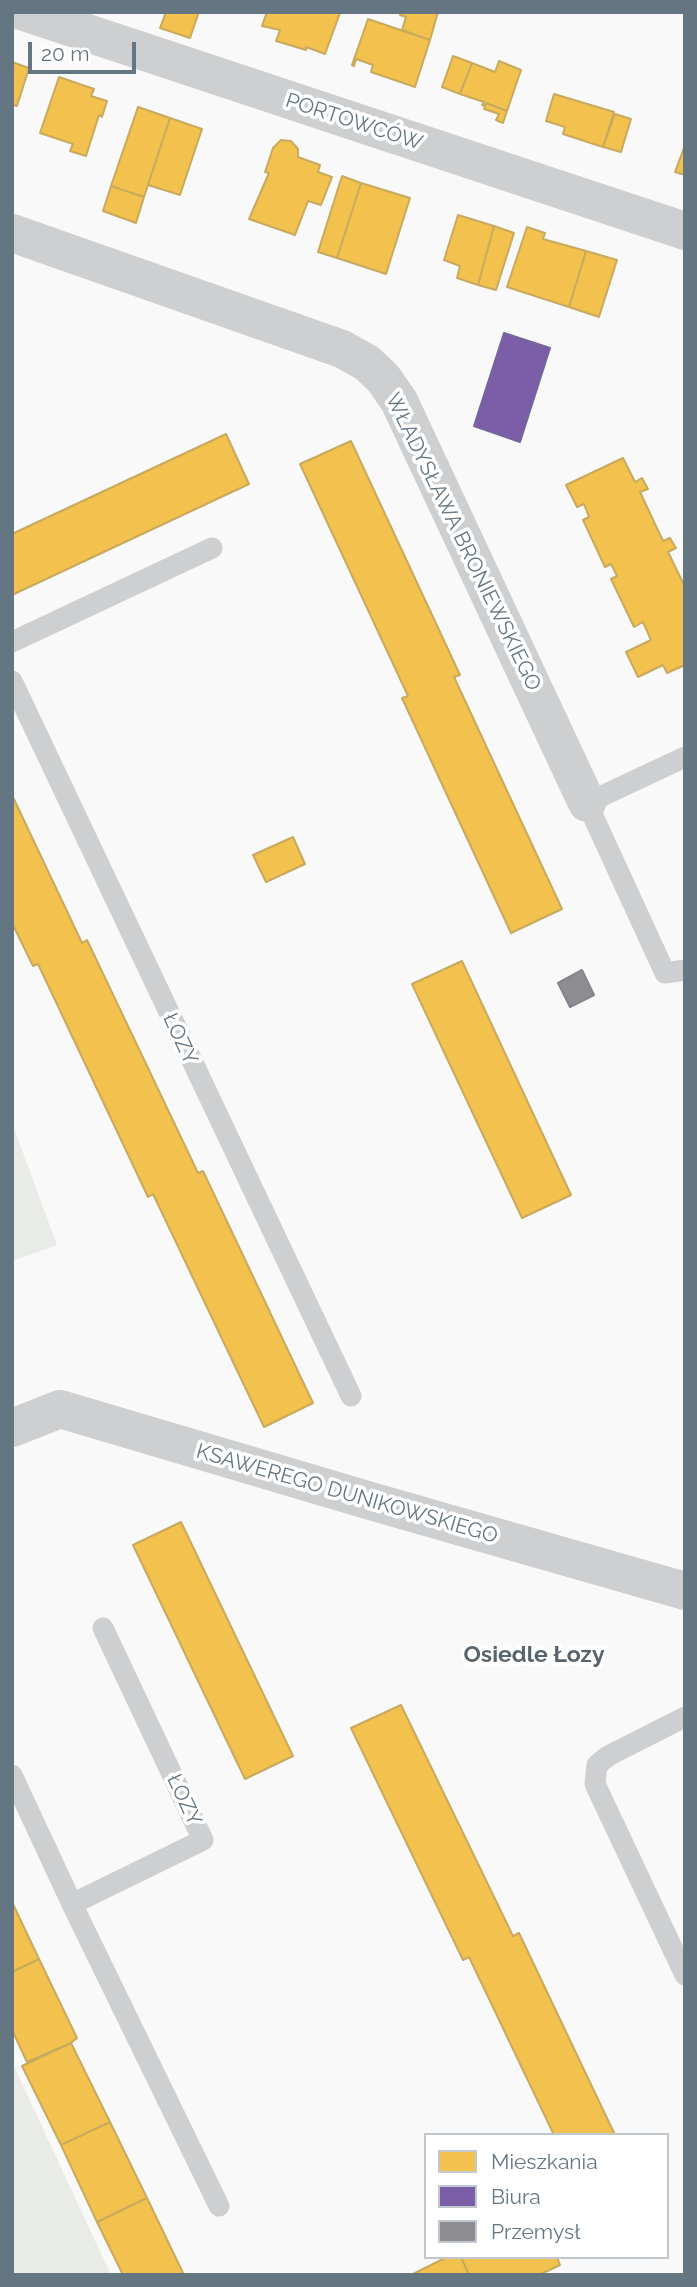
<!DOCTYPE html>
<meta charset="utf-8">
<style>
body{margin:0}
#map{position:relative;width:697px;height:2287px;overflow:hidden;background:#f9f9f9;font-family:Raleway,sans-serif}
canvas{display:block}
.frame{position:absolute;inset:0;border:14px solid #657683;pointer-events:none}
.legend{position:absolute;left:424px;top:2133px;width:245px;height:126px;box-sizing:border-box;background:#fff;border:2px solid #c1c8cd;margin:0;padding:9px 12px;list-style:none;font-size:21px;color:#657683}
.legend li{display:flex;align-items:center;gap:14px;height:35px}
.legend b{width:35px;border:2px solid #c1c8cd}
.scale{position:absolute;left:28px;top:42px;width:108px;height:32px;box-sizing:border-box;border:4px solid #657683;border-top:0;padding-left:9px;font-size:21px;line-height:24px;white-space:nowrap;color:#657683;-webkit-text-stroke:5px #fff;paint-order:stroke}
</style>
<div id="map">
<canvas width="697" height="2287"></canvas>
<div class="frame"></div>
<ul class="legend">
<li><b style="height:19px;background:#f2c14e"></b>Mieszkania</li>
<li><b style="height:19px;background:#7b5ea7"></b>Biura</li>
<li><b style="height:19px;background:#8d8d92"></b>Przemysł</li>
</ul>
<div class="scale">20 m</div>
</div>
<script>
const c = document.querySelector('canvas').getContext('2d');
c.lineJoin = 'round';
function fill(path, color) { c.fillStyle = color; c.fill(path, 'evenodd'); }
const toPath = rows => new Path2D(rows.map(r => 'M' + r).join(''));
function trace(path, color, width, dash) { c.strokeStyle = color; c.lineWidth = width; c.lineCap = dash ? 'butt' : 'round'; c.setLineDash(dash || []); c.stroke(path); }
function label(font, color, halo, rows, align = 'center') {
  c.font = font + ' Raleway,sans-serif'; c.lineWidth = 7; c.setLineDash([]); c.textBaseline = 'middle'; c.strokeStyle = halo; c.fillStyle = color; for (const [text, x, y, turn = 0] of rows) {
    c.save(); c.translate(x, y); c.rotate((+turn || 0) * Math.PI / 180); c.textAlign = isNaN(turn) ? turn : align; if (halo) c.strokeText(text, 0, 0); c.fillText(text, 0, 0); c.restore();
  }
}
const green = toPath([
 [12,1123,57,1245,12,1261],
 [12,2062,111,2275,12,2275]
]);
const homes = toPath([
 [166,12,199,12,190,38,160,28,166,12],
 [267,12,339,12,340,13,325,54,306,47,306,50,276,41,280,30,262,26,267,12],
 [401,12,438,12,430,40,402,30,406,17,400,15,401,12],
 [368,19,430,40,415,87,371,72,373,65,356,59,354,66,352,65,368,19],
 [453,56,472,63,460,94,442,87,453,56],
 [499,61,521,70,507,111,486,103,485,106,482,105,484,102,460,94,472,63,495,72,499,61],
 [12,62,29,68,17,106,12,105,12,62],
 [59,77,94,89,91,96,107,101,102,117,99,115,86,156,70,151,73,144,40,133,59,77],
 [554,94,614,112,603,147,563,134,565,127,546,121,554,94],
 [486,103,507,111,503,123,496,120,499,114,484,109,486,103],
 [138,107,170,118,144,197,111,186,138,107],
 [615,114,631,119,621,152,603,147,615,114],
 [170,118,202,129,180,195,148,185,170,118],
 [281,140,291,141,298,149,298,157,320,165,318,172,332,177,321,205,308,201,295,235,249,219,269,173,265,172,273,148,281,140],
 [685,145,685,175,675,172,685,145],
 [342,176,361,183,337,258,318,252,342,176],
 [361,183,410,198,386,274,337,258,361,183],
 [111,186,144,197,136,223,103,211,111,186],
 [458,215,494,226,478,285,457,278,460,266,444,260,458,215],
 [494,226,514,233,496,290,478,285,494,226],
 [527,227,545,233,543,239,586,251,569,307,507,287,527,227],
 [586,251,617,260,599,317,569,307,586,251],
 [226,434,249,484,12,595,12,534,226,434],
 [351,441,460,675,454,677,562,909,511,933,402,698,408,696,300,464,351,441],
 [623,458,635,482,642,478,648,489,640,492,663,541,670,538,676,548,668,552,685,587,685,665,667,673,663,665,638,677,626,652,651,640,643,622,634,627,611,579,617,576,611,564,605,567,583,520,589,517,584,504,577,507,566,485,623,458],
 [12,795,82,943,87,940,198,1173,203,1171,313,1403,264,1427,153,1194,148,1197,38,964,33,966,12,923,12,795],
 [293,837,305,864,266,882,253,855,293,837],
 [462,961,571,1195,522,1218,412,984,462,961],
 [181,1522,293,1756,245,1779,133,1545,181,1522],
 [401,1705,513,1936,519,1933,615,2135,554,2135,469,1957,463,1960,351,1728,401,1705],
 [12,1902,39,1959,12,1972,12,1902],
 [39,1959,77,2038,71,2043,27,2062,12,2030,12,1972,39,1959],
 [71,2043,110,2122,61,2145,22,2066,71,2043],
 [110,2122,147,2198,97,2222,61,2145,110,2122],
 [147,2198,184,2275,123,2275,97,2222,147,2198],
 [447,2257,461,2257,469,2275,411,2275,447,2257],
 [461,2257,557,2257,560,2265,539,2275,469,2275,461,2257]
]);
const offices = toPath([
 [504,333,550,348,520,442,474,426,504,333]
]);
const industry = toPath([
 [582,970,594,995,570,1007,558,983,582,970]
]);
const service = toPath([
 [12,642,212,548],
 [12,681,351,1396],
 [685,757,587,803,665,973,685,970],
 [685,1717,608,1756,597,1765,595,1784,685,1975],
 [12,1775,72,1904,219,2206],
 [72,1904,203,1840,103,1628]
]);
const minor = toPath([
 [24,12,685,231],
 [12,233,342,349,367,363,383,378,399,401,587,803],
 [12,1428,60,1409,374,1502,685,1591]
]);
const streetNames = [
 ["PORTOWCÓW",354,122,18],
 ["WŁADYSŁAWA BRONIEWSKIEGO",463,542,64],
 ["ŁOZY",180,1039,65],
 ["KSAWEREGO DUNIKOWSKIEGO",347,1494,16],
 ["ŁOZY",184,1800,65]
];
const neighbourhoodNames = [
 ["Osiedle Łozy",534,1655]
];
fill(green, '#e8ebe6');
fill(homes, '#f2c14e');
trace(homes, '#c8aa5e', 2);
fill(offices, '#7b5ea7');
trace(offices, '#74659c', 2);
fill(industry, '#8d8d92');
trace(industry, '#81868e', 2);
trace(service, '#cecfd0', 21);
trace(minor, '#cecfd0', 38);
label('21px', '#657683', '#fff', streetNames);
label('bold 23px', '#57646e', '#fff', neighbourhoodNames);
</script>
